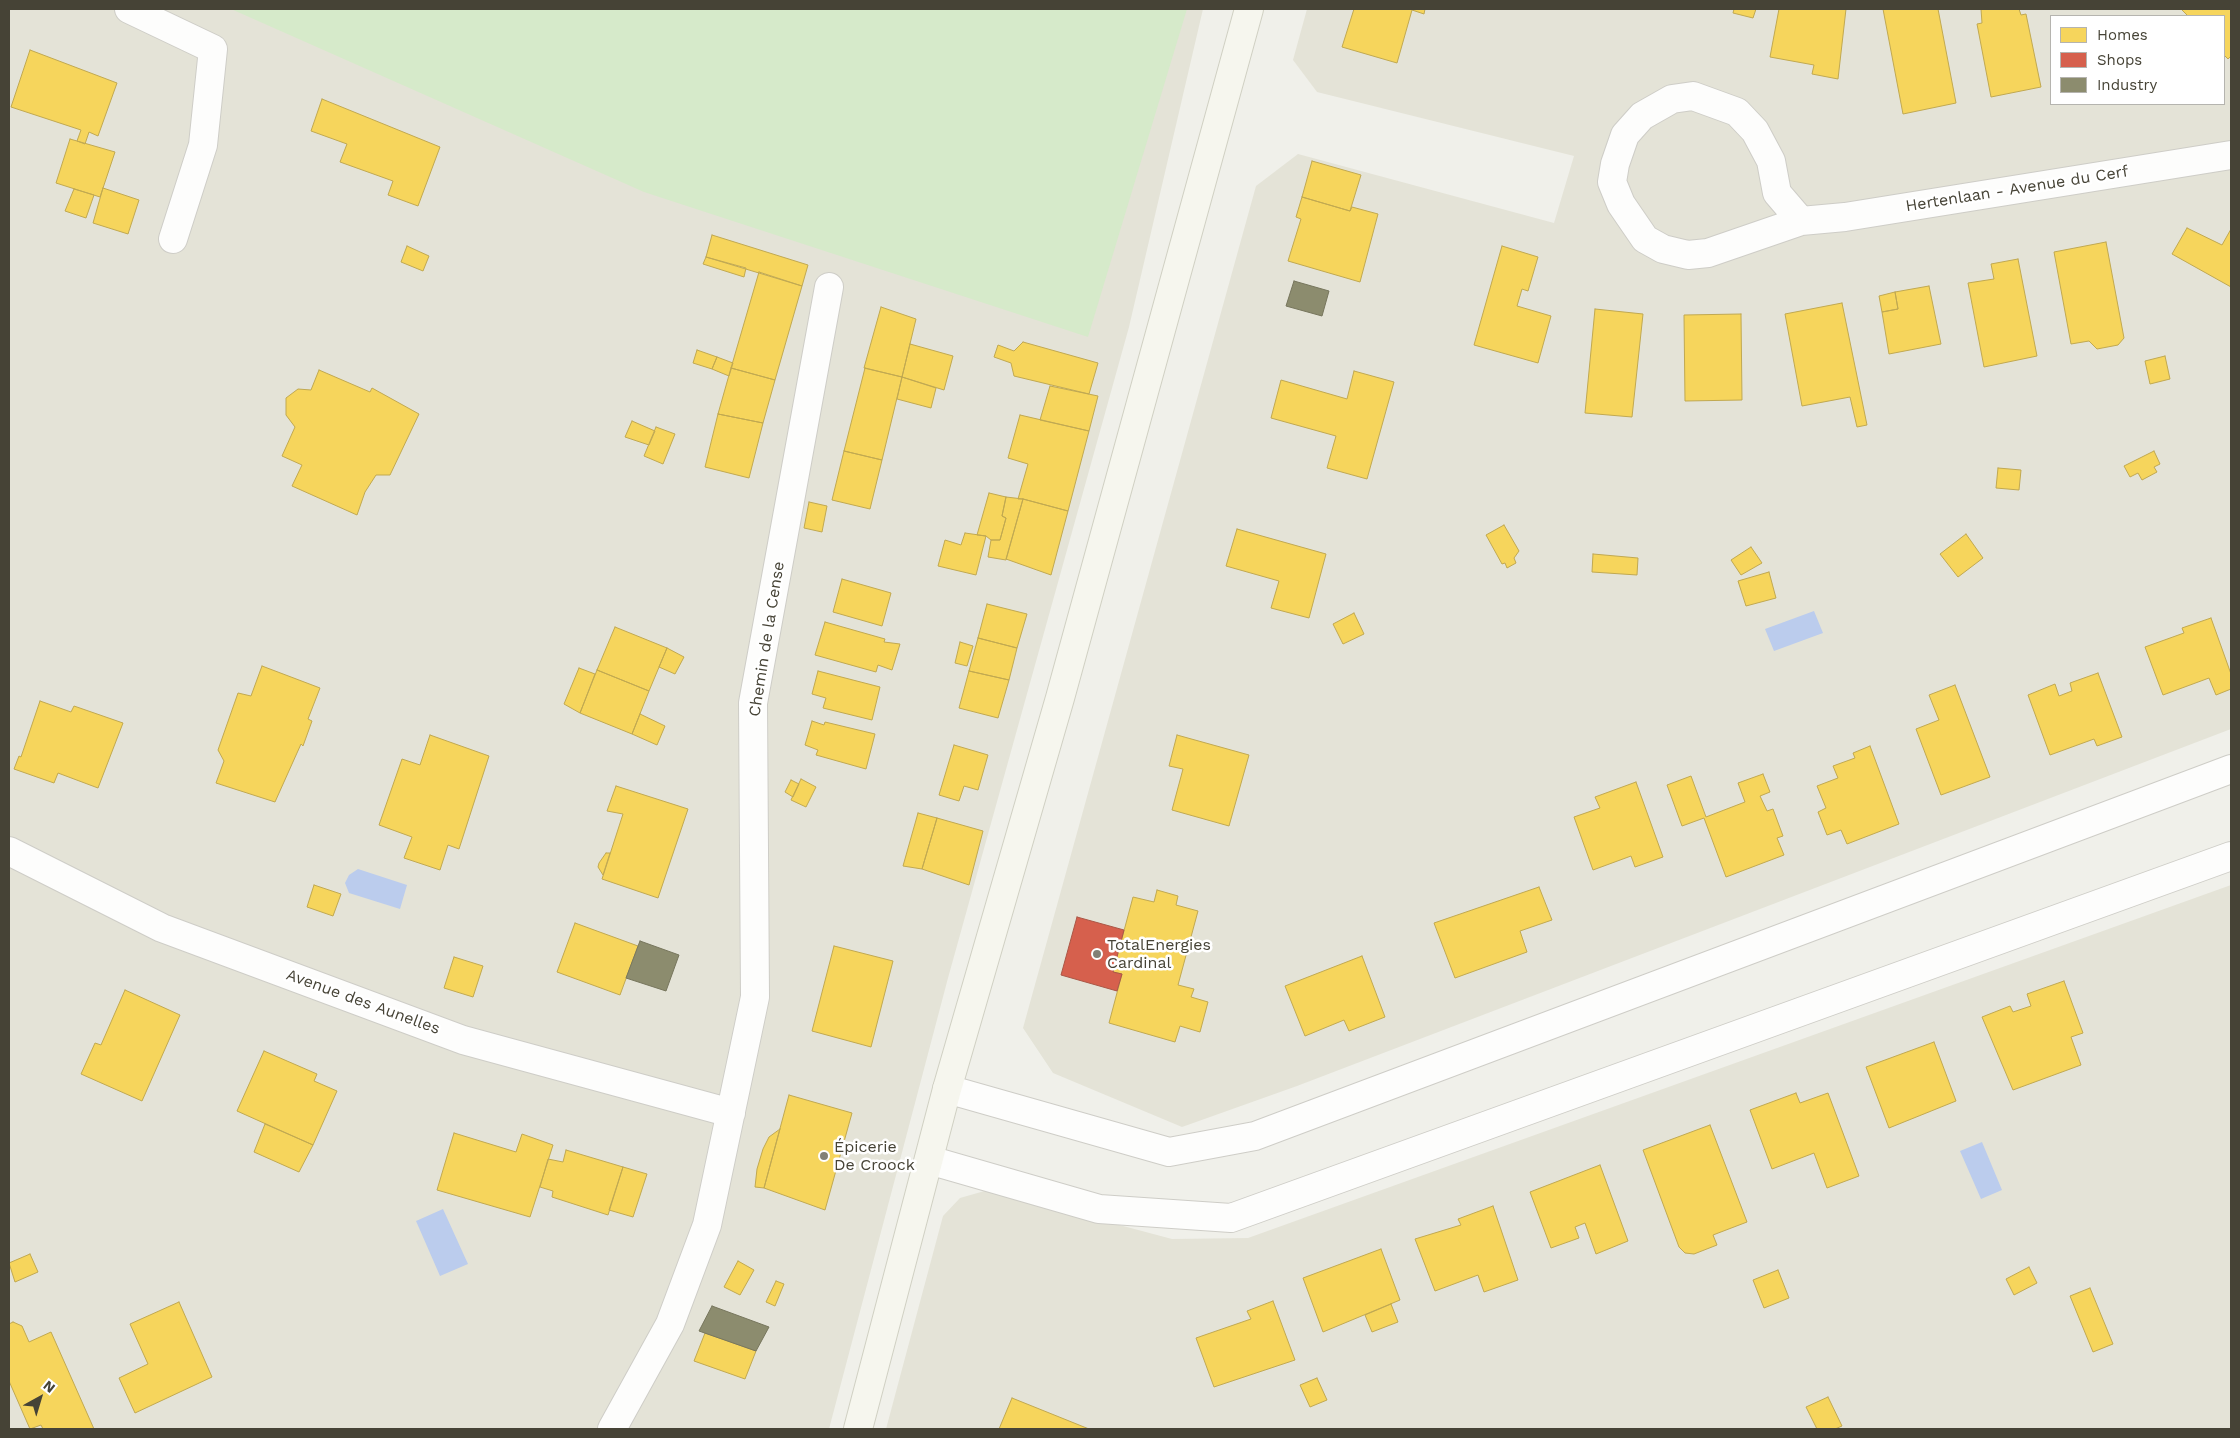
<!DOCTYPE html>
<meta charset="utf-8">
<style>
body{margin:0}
#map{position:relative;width:2240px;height:1438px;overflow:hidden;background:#f0f0ea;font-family:"Work Sans",sans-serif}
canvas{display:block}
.frame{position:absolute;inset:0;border:10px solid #464336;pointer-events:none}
.legend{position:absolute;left:2050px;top:15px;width:175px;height:90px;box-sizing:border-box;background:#fff;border:1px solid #b5b4af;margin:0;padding:6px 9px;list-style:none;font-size:15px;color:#464336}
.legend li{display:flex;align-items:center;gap:10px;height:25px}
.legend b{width:25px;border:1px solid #b5b4af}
.north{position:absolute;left:15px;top:1373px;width:50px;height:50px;-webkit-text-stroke:4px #fff;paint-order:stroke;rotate:39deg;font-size:14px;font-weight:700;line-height:20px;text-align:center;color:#464336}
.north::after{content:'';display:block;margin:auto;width:18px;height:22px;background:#464336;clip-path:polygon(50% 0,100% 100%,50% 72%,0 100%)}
</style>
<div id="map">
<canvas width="2240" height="1438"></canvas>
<div class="frame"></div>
<ul class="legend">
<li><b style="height:14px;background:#f6d55c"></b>Homes</li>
<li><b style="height:14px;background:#d6604d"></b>Shops</li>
<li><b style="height:14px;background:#8c8c6e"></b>Industry</li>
</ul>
<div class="north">N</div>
</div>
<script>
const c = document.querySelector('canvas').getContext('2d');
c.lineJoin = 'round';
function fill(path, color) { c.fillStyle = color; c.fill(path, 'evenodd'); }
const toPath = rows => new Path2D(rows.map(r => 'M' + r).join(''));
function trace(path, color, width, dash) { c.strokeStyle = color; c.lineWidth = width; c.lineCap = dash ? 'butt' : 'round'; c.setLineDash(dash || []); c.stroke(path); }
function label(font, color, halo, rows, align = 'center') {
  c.font = font + ' "Work Sans",sans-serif'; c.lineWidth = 5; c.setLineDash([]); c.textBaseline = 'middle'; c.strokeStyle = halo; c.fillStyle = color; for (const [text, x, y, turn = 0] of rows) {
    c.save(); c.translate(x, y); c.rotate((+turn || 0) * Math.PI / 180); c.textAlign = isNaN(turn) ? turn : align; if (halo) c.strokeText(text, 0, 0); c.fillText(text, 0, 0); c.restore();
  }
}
const residential = toPath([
 [9,9,1203,9,1129,327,948,978,829,1429,9,1429],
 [1307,9,2231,9,2231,729,1297,1086,1182,1127,1053,1073,1023,1028,1256,186,1298,154,1554,223,1574,156,1317,92,1293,60],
 [2051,16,2224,16,2224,104,2051,104],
 [2231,885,2231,1429,886,1429,943,1216,960,1198,988,1190,1172,1239,1248,1238]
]);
const green = toPath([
 [231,9,1187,9,1088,337,644,192]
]);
const water = toPath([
 [1814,611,1823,633,1774,651,1765,629],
 [358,869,407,885,400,909,349,893,345,883,349,875],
 [1982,1142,2002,1190,1981,1199,1960,1151],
 [443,1209,468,1264,440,1276,416,1221]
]);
const homes = toPath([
 [1354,9,1425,9,1424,14,1412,10,1397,63,1342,47,1354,9],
 [1734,9,1756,9,1753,18,1733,13,1734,9],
 [1779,9,1846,9,1838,79,1812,74,1814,65,1770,57,1779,9],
 [1883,9,1938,9,1956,103,1903,114,1883,9],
 [1981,9,2019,9,2021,15,2026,14,2041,87,1991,97,1977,24,1982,23,1981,9],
 [2181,9,2231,9,2231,56,2228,59,2224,55,2224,16,2188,16,2181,9],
 [30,50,117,83,98,136,89,132,85,144,77,141,81,130,11,107,30,50],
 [322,99,440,147,418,206,388,195,393,181,340,162,347,144,311,131,322,99],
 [70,139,115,152,100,197,56,183,70,139],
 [1312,161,1361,175,1350,211,1302,197,1312,161],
 [103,188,139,200,128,234,93,223,103,188],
 [74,189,94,195,86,218,65,211,74,189],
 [1302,197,1350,211,1352,207,1378,214,1360,282,1288,261,1301,219,1296,217,1302,197],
 [2187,228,2222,245,2231,229,2231,287,2172,254,2187,228],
 [712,235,808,265,802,286,706,257,712,235],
 [2106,242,2124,338,2118,345,2097,349,2089,341,2071,344,2054,252,2106,242],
 [407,246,429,256,423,271,401,262,407,246],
 [1502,246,1538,257,1528,291,1522,289,1517,306,1551,316,1538,363,1474,345,1502,246],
 [706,257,746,268,744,277,703,264,706,257],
 [2018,259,2037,356,1984,367,1968,283,1994,279,1991,264,2018,259],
 [759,272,802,286,775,380,731,368,759,272],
 [1929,286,1941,344,1889,354,1882,312,1898,309,1895,292,1929,286],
 [1895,292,1898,309,1882,312,1879,296,1895,292],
 [1842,303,1867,425,1857,427,1850,397,1802,406,1785,314,1842,303],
 [881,307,916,319,902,377,864,368,881,307],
 [1595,309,1643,314,1632,417,1585,413,1595,309],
 [1741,314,1742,400,1685,401,1684,315,1741,314],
 [1023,342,1098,363,1089,394,1014,376,1011,363,994,357,998,345,1014,351,1023,342],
 [910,344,953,356,944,390,902,377,910,344],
 [697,350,717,357,712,369,693,363,697,350],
 [2165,356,2170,379,2150,384,2145,361,2165,356],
 [717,357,733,363,729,376,712,369,717,357],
 [731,368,775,380,763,423,718,414,731,368],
 [865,368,902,377,882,460,844,451,865,368],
 [319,370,370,392,372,388,419,414,390,475,376,475,365,492,357,515,292,486,302,465,282,456,295,427,286,415,286,398,298,389,311,390,319,370],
 [1354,371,1394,382,1367,479,1327,468,1336,436,1271,418,1281,380,1347,399,1354,371],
 [902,377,936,388,931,408,897,399,902,377],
 [1050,386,1098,396,1089,431,1040,420,1050,386],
 [718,414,763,423,749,478,705,467,718,414],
 [1020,415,1089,431,1068,511,1023,499,1018,499,1028,464,1008,458,1020,415],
 [632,421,655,431,649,445,625,437,632,421],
 [656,427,675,434,663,464,644,456,656,427],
 [844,451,882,460,870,509,832,500,844,451],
 [2154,451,2160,464,2154,467,2157,472,2142,480,2138,473,2130,477,2124,466,2154,451],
 [1998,468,2021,470,2019,490,1996,488,1998,468],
 [989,493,1006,497,1002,516,1006,518,1000,540,991,540,986,536,977,535,989,493],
 [1006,497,1023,499,1006,560,988,557,991,540,1000,540,1006,518,1002,516,1006,497],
 [1023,499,1068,511,1051,575,1006,559,1023,499],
 [809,502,827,506,822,532,804,528,809,502],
 [1504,525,1519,551,1514,558,1516,563,1507,568,1505,563,1502,564,1486,535,1504,525],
 [1237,529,1326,554,1309,618,1271,608,1279,581,1226,566,1237,529],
 [965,533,986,536,976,575,938,566,945,540,961,545,965,533],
 [1966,534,1983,558,1958,577,1940,554,1966,534],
 [1751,547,1762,563,1741,575,1731,560,1751,547],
 [1593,554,1638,558,1637,575,1592,572,1593,554],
 [1769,572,1776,598,1746,606,1738,581,1769,572],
 [842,579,891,593,882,626,833,612,842,579],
 [987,604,1027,614,1017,648,978,638,987,604],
 [1354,613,1364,634,1343,644,1333,624,1354,613],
 [2211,618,2231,674,2231,689,2216,695,2209,678,2163,695,2145,647,2184,633,2182,628,2211,618],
 [825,622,885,639,884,642,900,644,892,670,878,665,876,672,815,655,825,622],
 [615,627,667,648,649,691,597,670,615,627],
 [978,638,1017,648,1009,680,969,671,978,638],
 [960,642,973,646,967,666,955,663,960,642],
 [667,648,684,657,675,674,659,667,667,648],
 [262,666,320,688,308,719,312,721,303,746,301,744,275,802,216,783,224,761,218,750,238,693,251,696,262,666],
 [579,668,595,674,580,713,564,704,579,668],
 [597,670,649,691,632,734,580,713,597,670],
 [818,671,880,687,872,720,823,708,826,698,812,694,818,671],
 [969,671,1009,680,998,718,959,708,969,671],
 [2098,673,2122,737,2097,746,2094,739,2050,755,2028,695,2055,684,2059,696,2072,691,2070,683,2098,673],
 [1955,685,1990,777,1941,795,1916,729,1939,720,1929,695,1955,685],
 [40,701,71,712,74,706,123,723,98,788,58,773,54,783,14,769,19,756,21,757,40,701],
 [640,714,665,726,657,745,632,734,640,714],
 [812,721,824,725,825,722,875,734,866,769,816,755,818,750,805,745,812,721],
 [430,735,489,756,459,849,448,845,440,870,404,858,412,837,379,825,402,759,420,765,430,735],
 [1177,735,1249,755,1229,826,1172,810,1183,769,1169,766,1177,735],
 [954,745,988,755,978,790,964,786,959,801,939,795,954,745],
 [1870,746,1899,824,1847,844,1841,830,1827,835,1818,812,1826,808,1817,786,1838,778,1833,766,1855,758,1853,753,1870,746],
 [1763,774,1770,792,1760,796,1767,811,1773,809,1783,836,1777,838,1784,855,1726,877,1704,818,1682,826,1667,785,1691,776,1706,817,1745,802,1738,783,1763,774],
 [801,779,816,787,806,807,791,800,801,779],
 [791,780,799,784,793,797,785,792,791,780],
 [1636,782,1663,857,1635,867,1631,856,1593,870,1574,817,1600,808,1595,797,1636,782],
 [616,786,688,809,658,898,602,879,623,814,607,811,616,786],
 [918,813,937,818,922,869,903,866,918,813],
 [937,818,983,831,969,885,922,869,937,818],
 [606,853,610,853,603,875,598,867,599,863,606,853],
 [314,885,341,894,333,916,307,907,314,885],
 [1539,887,1552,920,1520,931,1527,952,1455,978,1434,923,1539,887],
 [1157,890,1178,896,1176,905,1198,911,1178,985,1194,989,1191,997,1208,1002,1200,1032,1180,1026,1175,1042,1109,1023,1122,974,1113,972,1133,897,1154,902,1157,890],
 [575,923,638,946,620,995,557,972,575,923],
 [834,946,893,961,871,1047,812,1031,834,946],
 [1362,956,1385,1017,1349,1031,1344,1020,1305,1036,1285,986,1362,956],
 [454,957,483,966,473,997,444,988,454,957],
 [2064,981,2083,1033,2071,1037,2081,1065,2013,1090,1982,1017,2010,1006,2013,1012,2031,1006,2027,994,2064,981],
 [125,990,180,1015,142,1101,81,1074,95,1043,101,1045,125,990],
 [1934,1042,1956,1101,1889,1128,1866,1067,1934,1042],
 [264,1051,317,1074,314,1081,337,1091,313,1145,237,1111,264,1051],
 [1796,1093,1800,1103,1828,1093,1859,1176,1827,1188,1814,1153,1772,1169,1750,1110,1796,1093],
 [789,1095,852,1113,825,1210,764,1188,789,1095],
 [265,1124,313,1145,299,1172,254,1152,265,1124],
 [1710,1125,1747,1222,1713,1235,1717,1245,1694,1254,1685,1253,1679,1247,1643,1150,1710,1125],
 [780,1129,764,1188,755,1187,757,1169,763,1149,769,1137,780,1129],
 [454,1133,516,1152,522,1134,553,1145,530,1217,437,1190,454,1133],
 [566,1150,623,1167,608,1215,552,1197,553,1191,540,1187,548,1159,563,1162,566,1150],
 [1600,1165,1628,1241,1596,1254,1585,1223,1575,1227,1579,1238,1551,1248,1530,1192,1600,1165],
 [623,1167,647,1174,633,1217,609,1210,623,1167],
 [1493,1206,1518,1280,1484,1292,1478,1275,1435,1291,1415,1239,1461,1225,1458,1219,1493,1206],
 [1381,1249,1400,1300,1323,1332,1303,1278,1381,1249],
 [30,1254,38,1272,15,1282,9,1263,30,1254],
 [738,1261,754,1270,740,1295,724,1287,738,1261],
 [2029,1267,2037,1283,2014,1295,2006,1279,2029,1267],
 [1778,1270,1789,1298,1764,1308,1753,1280,1778,1270],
 [776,1281,784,1284,775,1306,766,1302,776,1281],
 [2090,1288,2113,1344,2093,1352,2070,1296,2090,1288],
 [1273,1301,1295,1360,1214,1387,1196,1338,1251,1319,1247,1311,1273,1301],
 [179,1302,212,1377,135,1413,119,1378,148,1364,130,1324,179,1302],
 [1391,1304,1398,1322,1372,1332,1365,1315,1391,1304],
 [13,1322,22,1326,29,1342,51,1332,94,1429,43,1429,41,1425,30,1429,9,1381,9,1324,13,1322],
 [705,1333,756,1351,745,1379,694,1361,705,1333],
 [1317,1378,1327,1400,1310,1407,1300,1385,1317,1378],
 [1828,1397,1842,1426,1835,1429,1817,1429,1806,1407,1828,1397],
 [1012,1398,1089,1429,999,1429,1012,1398]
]);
const shops = toPath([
 [1077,917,1124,930,1113,972,1122,974,1117,991,1061,975,1077,917]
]);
const industry = toPath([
 [1294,281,1329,291,1322,316,1286,306,1294,281],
 [640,941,679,955,666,991,626,978,640,941],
 [712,1306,769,1327,756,1351,699,1331,712,1306]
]);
const street = toPath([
 [129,9,213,49,203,145,173,239],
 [1801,221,1777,193,1771,161,1755,131,1737,112,1693,96,1672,99,1642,116,1625,135,1615,164,1612,182,1621,204,1645,239,1663,249,1688,255,1708,253,1801,221,1845,217,2231,155],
 [9,851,162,928,463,1040,731,1113],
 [947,1089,1169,1152,1255,1136,2231,769],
 [929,1160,1099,1209,1231,1218,2231,856],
 [612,1429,670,1324,707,1225,755,997,753,703,829,287]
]);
const secondary = toPath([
 [858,1429,947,1089,1060,698,1249,9]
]);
const markers = [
 [1097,954,5,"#828075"],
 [824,1156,5,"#828075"]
];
const streetNames = [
 ["Hertenlaan - Avenue du Cerf",2017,189,-9],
 ["Chemin de la Cense",767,639,-81],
 ["Avenue des Aunelles",363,1002,20]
];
const poiNames = [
 ["TotalEnergies",1107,945],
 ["Cardinal",1107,963],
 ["Épicerie",834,1147],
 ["De Croock",834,1165]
];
fill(residential, '#e4e3d7');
fill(green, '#d6eaca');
fill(water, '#bbcced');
fill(homes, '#f6d55c');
trace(homes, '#c1a951', 1);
fill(shops, '#d6604d');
trace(shops, '#ab5746', 1);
fill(industry, '#8c8c6e');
trace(industry, '#77765d', 1);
trace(street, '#cecdc7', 30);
trace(secondary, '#d0d0c3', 30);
trace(street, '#fdfdfc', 28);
trace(secondary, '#f6f6ee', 28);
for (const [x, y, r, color] of markers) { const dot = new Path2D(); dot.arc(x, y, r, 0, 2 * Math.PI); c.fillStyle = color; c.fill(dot); trace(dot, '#fff', 2); }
label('16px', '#464336', '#fff', streetNames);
label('16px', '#464336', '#fff', poiNames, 'left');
</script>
